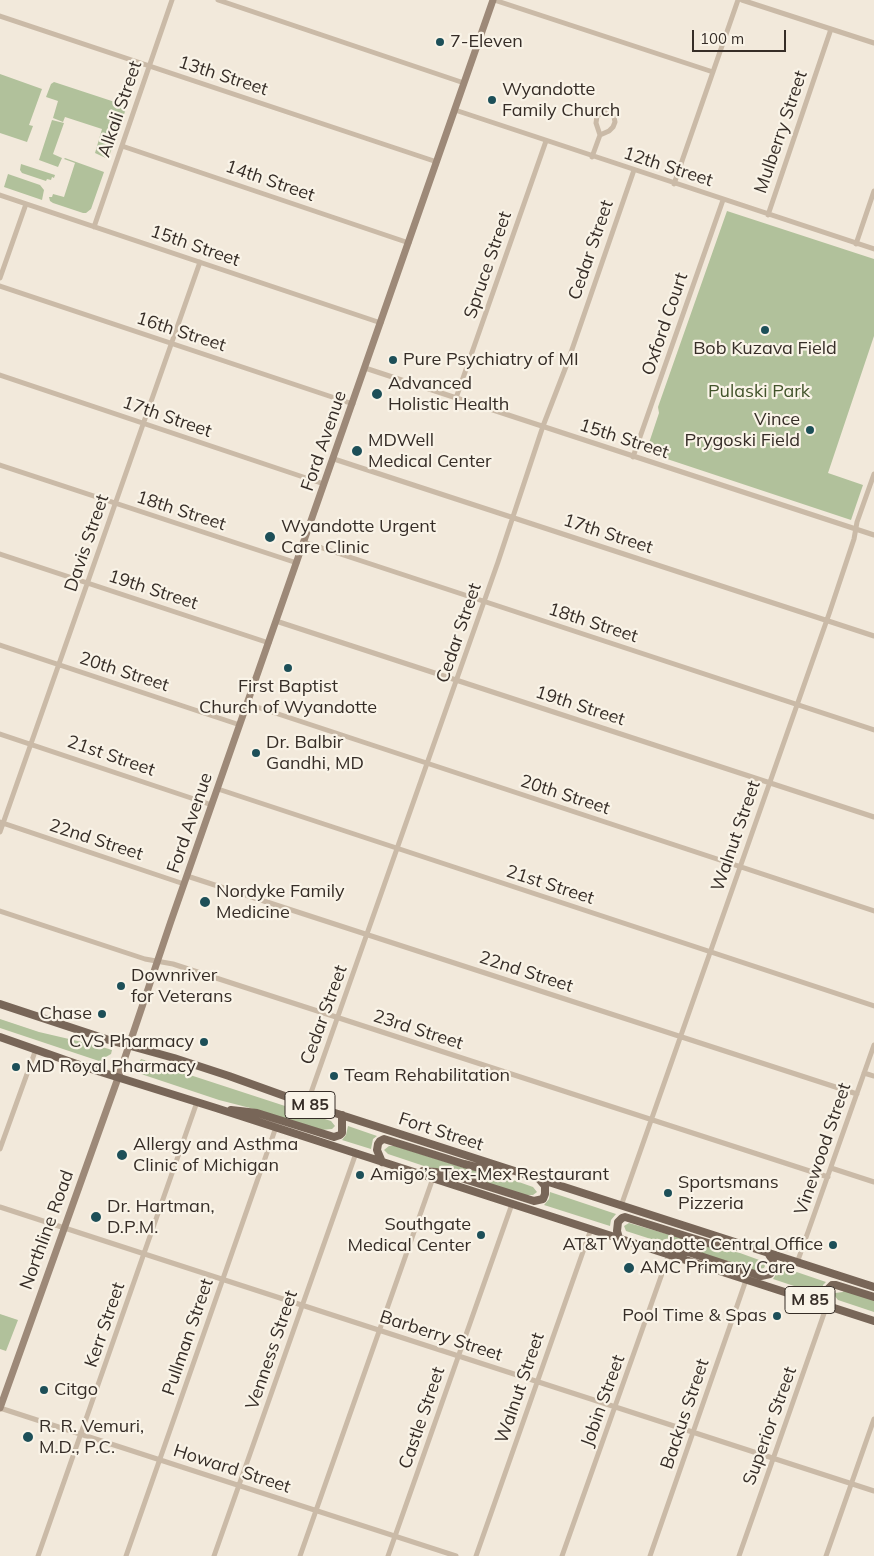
<!DOCTYPE html>
<meta charset="utf-8">
<style>
body{margin:0}
#map{position:relative;width:874px;height:1556px;overflow:hidden;background:#f2e9db;font-family:Mulish,sans-serif}
canvas{display:block}
.scale{position:absolute;left:692px;top:30px;width:94px;height:22px;box-sizing:border-box;border:2px solid #362d27;border-top:0;padding-left:6px;font-size:15px;line-height:18px;white-space:nowrap;color:#362d27;-webkit-text-stroke:4px #f9f3e7;paint-order:stroke}
</style>
<div id="map">
<canvas width="874" height="1556"></canvas>
<div class="scale">100 m</div>
</div>
<script>
const c = document.querySelector('canvas').getContext('2d');
c.lineJoin = 'round';
function fill(path, color) { c.fillStyle = color; c.fill(path, 'evenodd'); }
const toPath = rows => new Path2D(rows.map(r => 'M' + r).join(''));
function trace(path, color, width, dash) { c.strokeStyle = color; c.lineWidth = width; c.lineCap = dash ? 'butt' : 'round'; c.setLineDash(dash || []); c.stroke(path); }
function label(font, color, halo, rows, align = 'center') {
  c.font = font + ' Mulish,sans-serif'; c.lineWidth = 4.5; c.setLineDash([]); c.textBaseline = 'middle'; c.strokeStyle = halo; c.fillStyle = color; for (const [text, x, y, turn = 0] of rows) {
    c.save(); c.translate(x, y); c.rotate((+turn || 0) * Math.PI / 180); c.textAlign = isNaN(turn) ? turn : align; if (halo) c.strokeText(text, 0, 0); c.fillText(text, 0, 0); c.restore();
  }
}
const green = toPath([
 [0,74,42,89,29,125,33,126,27,142,0,133],
 [54,82,127,106,108,159,95,153,102,129,65,117,63,122,53,118,58,101,46,97,51,84],
 [52,120,64,123,53,154,62,158,58,167,39,160],
 [65,158,104,172,91,209,86,213,83,213,53,203,50,201,49,197,52,197,53,194,64,197,75,163,64,159],
 [21,164,55,175,54,178,52,177,51,180,47,179,46,181,22,173,20,170],
 [8,174,40,185,44,190,42,200,4,187],
 [727,211,874,259,874,336,828,473,863,485,851,520,646,452,659,413,658,407],
 [0,1019,39,1032,99,1046,112,1050,111,1054,104,1058,102,1062,0,1028],
 [141,1059,331,1121,335,1126,332,1129,321,1130,254,1109,219,1100,135,1072],
 [348,1126,377,1136,373,1139,371,1149,342,1140,346,1135],
 [389,1146,395,1146,465,1168,499,1175,533,1187,537,1192,533,1195,525,1195,459,1174,424,1166,388,1154,384,1150],
 [550,1192,616,1214,611,1220,610,1226,544,1205,549,1199],
 [629,1223,705,1245,740,1253,762,1261,765,1266,764,1268,754,1270,688,1249,654,1240,626,1231,624,1226],
 [779,1266,826,1282,823,1285,821,1295,773,1279,775,1276],
 [844,1290,874,1300,874,1312,838,1300,834,1295,835,1293,843,1292],
 [0,1314,18,1320,6,1351,0,1349]
]);
const street = toPath([
 [218,0,464,83],
 [494,0,713,72],
 [742,0,874,43],
 [0,16,437,162],
 [455,110,874,249],
 [122,146,409,243],
 [592,157,600,135,596,123,597,116,604,111,610,113,614,117,615,122,613,127,609,131,600,135],
 [674,184,738,0],
 [0,195,381,323],
 [768,215,831,29],
 [94,227,172,0],
 [856,244,874,191],
 [0,278,26,204],
 [0,286,353,404],
 [365,368,874,535],
 [0,375,324,484],
 [456,398,546,141],
 [633,457,723,200],
 [334,459,874,636],
 [0,465,297,563],
 [304,542,874,730],
 [0,554,269,643],
 [276,621,874,817],
 [0,645,240,725],
 [248,704,874,911],
 [0,734,212,805],
 [218,789,874,1006],
 [0,822,184,884],
 [0,832,200,262],
 [187,876,857,1094],
 [0,911,145,959,173,964,828,1177],
 [864,1073,874,1076],
 [307,1104,498,562,543,426,567,364,634,170],
 [0,1149,36,1049],
 [831,1168,874,1182],
 [621,1206,829,614,854,539,857,522,874,474],
 [0,1207,874,1491],
 [797,1263,874,1045],
 [0,1408,456,1556],
 [38,1556,197,1102],
 [126,1556,276,1127],
 [214,1556,356,1153],
 [300,1556,433,1178],
 [388,1556,512,1204],
 [476,1556,591,1229],
 [562,1556,669,1254],
 [650,1556,746,1280],
 [739,1556,827,1305],
 [826,1556,874,1419]
]);
const secondary = toPath([
 [0,1408,118,1078,171,921,493,0]
]);
const primary = toPath([
 [0,1004,109,1040,174,1058,229,1076,307,1104,874,1287],
 [0,1037,88,1068,216,1108,874,1321],
 [231,1110,257,1113,334,1137,340,1135,342,1133,342,1115],
 [382,1162,377,1150,378,1144,380,1141,384,1139,464,1164,480,1168,498,1168],
 [423,1171,436,1172,458,1177,534,1201,543,1199,545,1194,545,1186,539,1179],
 [619,1238,617,1231,618,1222,622,1218,625,1217,711,1244,735,1247],
 [662,1249,688,1252,761,1276,770,1274,772,1271,773,1261,768,1253],
 [827,1305,826,1294,827,1290,832,1285,836,1285,874,1297]
]);
const markers = [
 [440,42,5,"#1d4f58"],
 [492,100,5,"#1d4f58"],
 [765,330,5,"#1d4f58"],
 [393,360,5,"#1d4f58"],
 [377,394,6,"#1d4f58"],
 [810,430,5,"#1d4f58"],
 [357,451,6,"#1d4f58"],
 [270,537,6,"#1d4f58"],
 [288,668,5,"#1d4f58"],
 [256,753,5,"#1d4f58"],
 [205,902,6,"#1d4f58"],
 [121,986,5,"#1d4f58"],
 [102,1014,5,"#1d4f58"],
 [204,1042,5,"#1d4f58"],
 [16,1067,5,"#1d4f58"],
 [334,1076,5,"#1d4f58"],
 [122,1155,6,"#1d4f58"],
 [360,1175,5,"#1d4f58"],
 [668,1193,5,"#1d4f58"],
 [96,1217,6,"#1d4f58"],
 [481,1235,5,"#1d4f58"],
 [833,1245,5,"#1d4f58"],
 [629,1268,6,"#1d4f58"],
 [777,1316,5,"#1d4f58"],
 [44,1390,5,"#1d4f58"],
 [28,1437,6,"#1d4f58"]
];
const shields = [
 [310,1105,50],
 [810,1300,50]
];
const shieldNames = [
 ["M 85",310,1105],
 ["M 85",810,1300]
];
const poiNames = [
 ["7-Eleven",450,42],
 ["Wyandotte",502,90],
 ["Family Church",502,111],
 ["Bob Kuzava Field",765,349,"center"],
 ["Pure Psychiatry of MI",403,360],
 ["Advanced",388,384],
 ["Holistic Health",388,405],
 ["Vince",800,420,"right"],
 ["Prygoski Field",800,441,"right"],
 ["MDWell",368,441],
 ["Medical Center",368,462],
 ["Wyandotte Urgent",281,527],
 ["Care Clinic",281,548],
 ["First Baptist",288,687,"center"],
 ["Church of Wyandotte",288,708,"center"],
 ["Dr. Balbir",266,743],
 ["Gandhi, MD",266,764],
 ["Nordyke Family",216,892],
 ["Medicine",216,913],
 ["Downriver",131,976],
 ["for Veterans",131,997],
 ["Chase",92,1014,"right"],
 ["CVS Pharmacy",194,1042,"right"],
 ["MD Royal Pharmacy",26,1067],
 ["Team Rehabilitation",344,1076],
 ["Allergy and Asthma",133,1145],
 ["Clinic of Michigan",133,1166],
 ["Amigo’s Tex-Mex Restaurant",370,1175],
 ["Sportsmans",678,1183],
 ["Pizzeria",678,1204],
 ["Dr. Hartman,",107,1207],
 ["D.P.M.",107,1228],
 ["Southgate",471,1225,"right"],
 ["Medical Center",471,1246,"right"],
 ["AT&T Wyandotte Central Office",823,1245,"right"],
 ["AMC Primary Care",640,1268],
 ["Pool Time & Spas",767,1316,"right"],
 ["Citgo",54,1390],
 ["R. R. Vemuri,",39,1427],
 ["M.D., P.C.",39,1448]
];
const streetNames = [
 ["13th Street",223,76,18],
 ["Alkali Street",120,109,-71],
 ["Mulberry Street",781,132,-71],
 ["12th Street",668,167,18],
 ["14th Street",270,181,19],
 ["15th Street",195,246,19],
 ["Cedar Street",591,250,-71],
 ["Spruce Street",488,265,-71],
 ["Oxford Court",665,324,-71],
 ["16th Street",181,332,18],
 ["17th Street",167,417,19],
 ["15th Street",624,439,18],
 ["Ford Avenue",324,441,-71],
 ["18th Street",181,511,18],
 ["17th Street",608,534,18],
 ["Davis Street",87,543,-71],
 ["19th Street",153,590,18],
 ["18th Street",593,623,18],
 ["Cedar Street",459,633,-71],
 ["20th Street",124,672,18],
 ["19th Street",580,706,18],
 ["21st Street",111,756,19],
 ["20th Street",565,795,18],
 ["Ford Avenue",190,823,-71],
 ["Walnut Street",736,836,-71],
 ["22nd Street",96,840,18],
 ["21st Street",550,885,18],
 ["22nd Street",526,972,18],
 ["Cedar Street",324,1015,-70],
 ["23rd Street",418,1030,18],
 ["Fort Street",441,1132,18],
 ["Vinewood Street",823,1149,-71],
 ["Northline Road",47,1230,-70],
 ["Kerr Street",105,1325,-71],
 ["Barberry Street",441,1336,18],
 ["Pullman Street",188,1337,-71],
 ["Venness Street",272,1350,-71],
 ["Walnut Street",520,1388,-71],
 ["Jobin Street",603,1401,-70],
 ["Backus Street",685,1414,-71],
 ["Castle Street",422,1418,-71],
 ["Superior Street",770,1426,-70],
 ["Howard Street",232,1469,18]
];
const parkNames = [
 ["Pulaski Park",759,392]
];
fill(green, '#b1c19b');
trace(street, '#cabaa7', 5);
trace(secondary, '#9d8978', 7);
trace(primary, '#786658', 8);
for (const [x, y, r, color] of markers) { const dot = new Path2D(); dot.arc(x, y, r, 0, 2 * Math.PI); c.fillStyle = color; c.fill(dot); trace(dot, '#f9f3e7', 2); }
for (const [x, y, w] of shields) { const box = new Path2D(); box.roundRect(x - w / 2, y - 13.5, w, 27, 4); c.fillStyle = '#f9f3e7'; c.fill(box); trace(box, '#362d27', 1); }
label('bold 16px', '#362d27', null, shieldNames);
label('18px', '#362d27', '#f9f3e7', poiNames, 'left');
label('18px', '#362d27', '#f9f3e7', streetNames);
label('18px', '#42542b', '#f9f3e7', parkNames);
</script>
